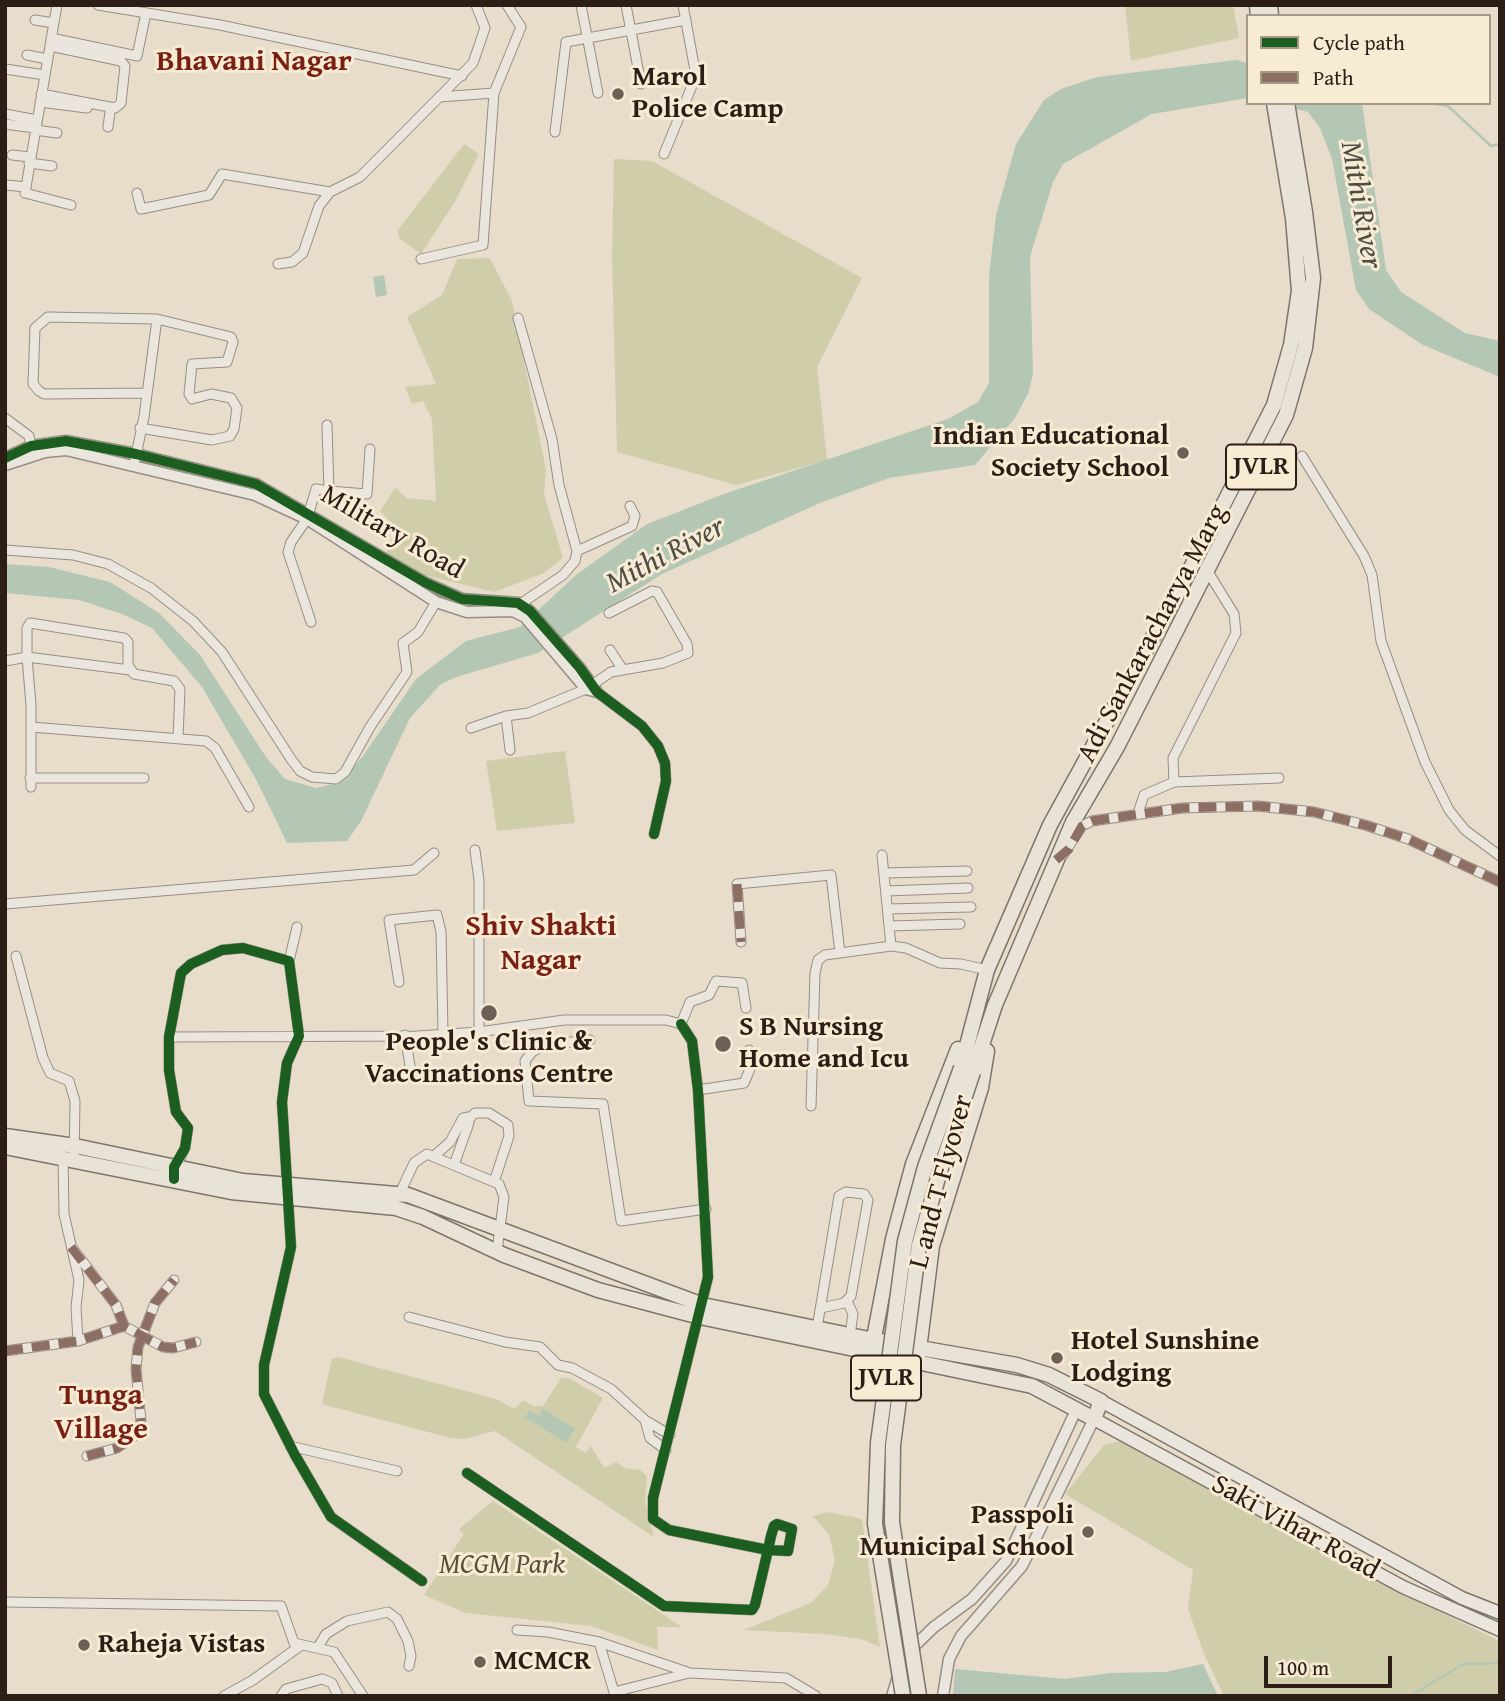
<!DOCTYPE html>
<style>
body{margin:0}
#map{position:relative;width:1505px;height:1701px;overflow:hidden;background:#e8dcca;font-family:"Gentium Book Plus",serif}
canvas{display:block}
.frame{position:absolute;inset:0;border:7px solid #2c1e17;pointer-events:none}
.legend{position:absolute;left:1246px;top:14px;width:245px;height:91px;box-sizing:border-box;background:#f8ebd4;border:2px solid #a69988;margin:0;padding:9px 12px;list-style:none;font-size:21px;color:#2c1e17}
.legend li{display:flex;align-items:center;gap:14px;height:35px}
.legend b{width:35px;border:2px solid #a69988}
.scale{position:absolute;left:1264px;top:1656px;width:128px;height:32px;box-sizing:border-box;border:4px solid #2c1e17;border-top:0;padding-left:9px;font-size:21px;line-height:24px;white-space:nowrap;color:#2c1e17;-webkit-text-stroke:5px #f8ebd4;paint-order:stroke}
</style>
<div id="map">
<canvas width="1505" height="1701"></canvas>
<div class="frame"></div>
<ul class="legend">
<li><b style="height:9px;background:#1b5e20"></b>Cycle path</li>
<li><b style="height:9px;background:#8d6e63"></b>Path</li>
</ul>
<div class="scale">100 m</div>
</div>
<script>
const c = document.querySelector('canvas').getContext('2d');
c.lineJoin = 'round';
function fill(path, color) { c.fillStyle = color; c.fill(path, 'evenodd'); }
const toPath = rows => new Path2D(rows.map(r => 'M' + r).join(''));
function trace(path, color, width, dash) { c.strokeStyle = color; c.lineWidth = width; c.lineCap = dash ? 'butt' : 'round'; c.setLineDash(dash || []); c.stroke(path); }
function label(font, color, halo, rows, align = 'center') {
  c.font = font + ' "Gentium Book Plus",serif'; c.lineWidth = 6; c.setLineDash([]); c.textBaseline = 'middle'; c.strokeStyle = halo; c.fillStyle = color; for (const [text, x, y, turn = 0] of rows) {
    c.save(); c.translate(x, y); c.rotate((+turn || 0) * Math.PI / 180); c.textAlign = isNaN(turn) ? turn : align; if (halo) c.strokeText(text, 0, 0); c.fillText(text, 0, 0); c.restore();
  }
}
const green = toPath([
 [1125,5,1233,5,1239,38,1131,61],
 [464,144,479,154,456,200,421,254,399,238,398,230],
 [614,159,652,161,862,278,817,367,827,460,736,485,617,452,612,256],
 [490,258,512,301,546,470,544,494,563,558,542,574,494,592,424,575,385,555,397,529,380,511,395,488,407,498,436,501,432,419,423,401,412,404,405,387,436,384,407,317,442,295,457,259],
 [565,751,575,823,497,831,486,761],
 [338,1357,496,1399,514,1409,523,1400,533,1406,543,1406,561,1378,569,1378,603,1398,576,1447,586,1453,591,1446,604,1468,616,1462,625,1468,640,1470,647,1476,645,1501,654,1537,495,1431,464,1439,451,1438,325,1405,322,1402,332,1359],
 [1134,1437,1164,1451,1379,1582,1500,1641,1500,1696,1224,1696,1204,1654,1188,1609,1193,1570,1065,1494,1104,1445],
 [493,1501,682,1627,657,1627,658,1650,591,1626,466,1613,424,1595,464,1534,459,1529],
 [829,1512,862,1519,880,1647,861,1639,824,1634,744,1630,811,1603,828,1585,835,1560,829,1535,813,1516]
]);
const water = toPath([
 [1236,60,1248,63,1248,98,1152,114,1063,164,1053,182,1030,257,1033,374,1028,394,1015,418,975,465,889,478,820,503,662,574,538,653,456,677,440,685,410,718,361,821,347,841,287,843,257,781,202,687,152,628,122,614,79,600,5,593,5,564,49,567,110,582,159,613,200,655,266,757,285,779,316,788,340,782,363,756,416,679,466,641,520,627,576,575,647,524,724,494,948,419,978,402,989,383,989,276,996,215,1016,144,1044,100,1061,89,1097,77],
 [1272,103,1362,103,1386,270,1401,292,1465,333,1500,341,1500,377,1423,345,1369,309,1356,290,1332,159,1320,128,1308,112],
 [384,275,387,295,376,297,373,277],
 [543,1409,575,1429,566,1443,525,1417,529,1411,539,1416],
 [1203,1664,1218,1696,953,1696,955,1669,1065,1679,1111,1673,1165,1672]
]);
const stream = toPath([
 [1429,103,1448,106,1491,146,1500,144],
 [1410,1696,1464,1664,1500,1663]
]);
const minor = toPath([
 [57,5,25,193,71,205],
 [98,5,220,25,462,76],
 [581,5,598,93],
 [626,5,641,84],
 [35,20,54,23],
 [51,38,137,56,146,13],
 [27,55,47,59],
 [5,69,45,75],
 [41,94,115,108,121,103,125,66,121,61,50,46],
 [439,97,494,93],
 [40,102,87,108],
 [5,114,37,120],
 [5,124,35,128],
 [108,127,110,112],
 [35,130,57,133],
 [555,132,566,42,686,20],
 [664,154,696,76,683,5],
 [12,155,30,157],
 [29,163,52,166],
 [7,185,25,187],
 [137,193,141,209,209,195,222,174,330,192,360,177,473,63,485,28,476,5],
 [421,259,483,245,494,93,521,27,507,5],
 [278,264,292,262,303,253,319,206,330,192],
 [5,418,29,436,32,449],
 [140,428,212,440,230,436,234,429,237,408,231,398,211,394,192,399,189,394,192,364,227,362,233,342,231,337,157,319],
 [1302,456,1364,556,1372,575,1381,641,1425,762,1449,810,1465,830,1500,856],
 [135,460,144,417,157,319,48,317,35,328,33,384,39,391,44,394,146,393],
 [329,491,367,494,370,449],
 [5,550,73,555,108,564,151,588,193,621,222,652,291,759,300,771,312,777,336,779,345,772,370,727,407,672,403,643,418,632,436,602],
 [577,551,632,526,635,516,630,506],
 [1205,567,1234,614,1236,633,1173,758,1174,782,1279,778],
 [516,607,563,575,575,561,577,551,559,485,552,439,518,318],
 [311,622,288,552,291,542,307,519,316,489,329,491,327,425],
 [610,650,623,670],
 [5,661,27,657,27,628,30,623,124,638,128,642,128,665,134,674,174,681,180,689,178,738],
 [597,692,642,726,658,746,665,763,666,781,654,834],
 [506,716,510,750],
 [31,727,206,741,215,748,249,807],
 [471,728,506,716,528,713,586,689,611,672,663,663,688,653,687,644,657,592,652,591,609,613],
 [30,778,144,778],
 [31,787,31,705,27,657,130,670],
 [1138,813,1144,795,1174,782],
 [475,850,479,880,479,1032],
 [882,855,891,946],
 [1063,855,1082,826,1092,821,1182,808,1258,806,1314,812,1365,825,1408,839,1500,882],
 [884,873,967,871],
 [886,891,968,888],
 [5,904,414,870,434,853],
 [888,909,971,907],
 [889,926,960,924],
 [741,942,737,884,831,875,840,953],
 [16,956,43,1058,50,1073,69,1081,75,1101,74,1159],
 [289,961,297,927],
 [399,982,389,920,437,915,441,932,443,1033],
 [681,1024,690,1002,709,995,716,981,742,983,746,1008],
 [405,1035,412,1078],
 [169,1037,417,1036,479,1032,564,1020,666,1020,681,1024],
 [590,1040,544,1045,532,1052,525,1061,529,1101,603,1104,621,1221,706,1209],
 [698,1090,744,1083,750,1069,749,1050],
 [811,1106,815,973,818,960,825,955,891,946,906,948,940,963,961,964,987,970],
 [469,1119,475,1113,489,1113,508,1125,509,1136,494,1182],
 [63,1156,64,1214,79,1280,76,1307,78,1341],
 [434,1156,450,1142,463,1118,467,1117,469,1123,454,1165],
 [174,1171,185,1148,188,1128,176,1112,169,1070,169,1037,181,973,191,964,222,950,243,948,289,961,299,1036,287,1063,282,1102,291,1247,264,1365,264,1394,295,1455,331,1517,422,1581],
 [400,1193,414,1163,427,1154,499,1184,504,1197,497,1251],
 [73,1249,116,1305,124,1326],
 [847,1301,853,1314,850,1335],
 [409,1317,505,1342,540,1347,558,1365,572,1368,611,1389,645,1420,670,1435],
 [817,1328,839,1196,846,1192,864,1194,868,1200,851,1296,844,1303,821,1308],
 [5,1351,78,1341,124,1326,163,1347,173,1348,196,1342],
 [645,1420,650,1438,666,1450],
 [290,1446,397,1471],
 [87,1456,117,1448,137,1434,141,1421,136,1369,138,1347,155,1303,174,1280],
 [467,1473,664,1606,752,1610,755,1605,768,1550,771,1536,774,1526,777,1524,792,1529,788,1551,768,1550,669,1530,653,1519,653,1498,708,1277,698,1090,692,1041,681,1024],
 [5,1602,281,1606,294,1643,334,1652,363,1696],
 [517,1630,548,1632,599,1642,690,1673,786,1678,816,1696],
 [599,1642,614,1692,689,1673],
 [318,1647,326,1634,347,1621,388,1612,397,1619,408,1641,411,1656,409,1666],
 [224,1696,253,1680,300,1646],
 [281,1696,286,1689,322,1679,332,1683,338,1696]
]);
const tertiary = toPath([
 [5,458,31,446,66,441,136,454,256,484,426,583,462,599,518,603,530,611,580,668,597,692],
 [5,465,45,452,66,450,255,495,307,519,436,602,467,612,513,611,525,617,586,689,597,692],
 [892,1696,905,1655,934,1627,972,1599,1006,1561,1077,1408],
 [943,1696,949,1659,961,1636,1022,1566,1094,1419]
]);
const secondary = toPath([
 [1101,1401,1462,1598,1500,1613],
 [1094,1419,1403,1587,1500,1630]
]);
const primary = toPath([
 [1257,5,1258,16],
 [1270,5,1271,16],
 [961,1068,987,970,1050,825,1194,562,1274,405,1291,345,1299,291,1293,218,1274,103],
 [973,1072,995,1005,1073,822,1117,747,1286,415,1305,348,1313,278,1305,212,1287,103],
 [5,1136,75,1146,243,1181,408,1195,703,1305,874,1340,1017,1365,1049,1375,1101,1401,1094,1419,1032,1386,700,1317,598,1290,504,1255,423,1217,396,1208,231,1192,5,1147],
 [872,1348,893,1239,913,1164,958,1049],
 [918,1357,932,1246,981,1088,987,1051]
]);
const primaryBridge = toPath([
 [903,1696,875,1524,878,1443,905,1241,925,1167,961,1068],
 [919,1696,892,1522,893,1445,919,1245,940,1171,973,1072]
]);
const quiet = toPath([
 [1056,860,1069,849,1082,826,1092,821,1182,808,1258,806,1314,812,1365,825,1408,839,1500,882],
 [737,884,741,942],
 [71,1247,116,1305,124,1326],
 [5,1351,78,1341,124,1326,163,1347,173,1348,196,1342],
 [87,1456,117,1448,137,1434,141,1421,136,1369,138,1347,155,1303,174,1280]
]);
const cycleway = toPath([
 [5,458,31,446,66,441,136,454,256,484,426,583,462,599,518,603,530,611,580,668,597,692,642,726,658,746,665,763,666,781,654,834],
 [174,1179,174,1167,185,1148,188,1128,176,1112,169,1070,169,1037,181,973,191,964,222,950,243,948,289,961,299,1036,287,1063,282,1102,291,1247,264,1365,264,1394,295,1455,331,1517,422,1581],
 [467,1473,664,1606,752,1610,755,1605,768,1550,771,1536,774,1526,777,1524,792,1529,788,1551,768,1550,669,1530,653,1519,653,1498,708,1277,698,1090,692,1041,681,1024]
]);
const markers = [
 [618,94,7,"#6e6056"],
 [1183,453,7,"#6e6056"],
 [489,1013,9,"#6e6056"],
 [723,1044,9,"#6e6056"],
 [1057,1358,7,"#6e6056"],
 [1088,1532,7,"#6e6056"],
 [84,1645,7,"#6e6056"],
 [480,1662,7,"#6e6056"]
];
const shields = [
 [1261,467,70],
 [886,1378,70]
];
const shieldNames = [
 ["JVLR",1261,467],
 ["JVLR",886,1378]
];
const poiNames = [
 ["Marol",632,78],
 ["Police Camp",632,110],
 ["Indian Educational",1169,437,"right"],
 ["Society School",1169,469,"right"],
 ["S B Nursing",739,1028],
 ["Home and Icu",739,1060],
 ["People's Clinic &",489,1043,"center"],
 ["Vaccinations Centre",489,1075,"center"],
 ["Hotel Sunshine",1071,1342],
 ["Lodging",1071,1374],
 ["Passpoli",1074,1516,"right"],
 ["Municipal School",1074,1548,"right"],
 ["Raheja Vistas",98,1645],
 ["MCMCR",494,1662]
];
const streetNames = [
 ["Military Road",392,533,30],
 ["Adi Sankaracharya Marg",1153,634,-62],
 ["L and T Flyover",942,1182,-75],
 ["Saki Vihar Road",1295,1528,29]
];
const parkNames = [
 ["MCGM Park",502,1566]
];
const neighbourhoodNames = [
 ["Bhavani Nagar",254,62],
 ["Shiv Shakti",541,927],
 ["Nagar",541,961],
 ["Tunga",101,1396],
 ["Village",101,1430]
];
const waterNames = [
 ["Mithi River",1360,205,80],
 ["Mithi River",666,556,-28]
];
fill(green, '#d0ceaa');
fill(water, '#b4c7b5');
trace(stream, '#b4c7b5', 2.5);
trace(minor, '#978e84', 11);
trace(tertiary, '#978e84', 13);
trace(secondary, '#7d756b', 15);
trace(primary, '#7d756b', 17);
trace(minor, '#ebe6dd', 9);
trace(tertiary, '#ebe6dd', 10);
trace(secondary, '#ebe6dd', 12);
trace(primary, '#e9e2d7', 14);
trace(primaryBridge, '#7d756b', 17, []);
trace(primaryBridge, '#e9e2d7', 14);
trace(quiet, '#8d6e63', 9, [18, 9]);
trace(cycleway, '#1b5e20', 10);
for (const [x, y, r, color] of markers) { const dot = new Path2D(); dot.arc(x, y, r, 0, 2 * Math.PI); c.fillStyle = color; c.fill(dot); trace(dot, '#f8ebd4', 2.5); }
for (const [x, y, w] of shields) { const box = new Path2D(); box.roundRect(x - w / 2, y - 22.5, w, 45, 5); c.fillStyle = '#f8ebd4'; c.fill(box); trace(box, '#2c1e17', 2); }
label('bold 26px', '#2c1e17', null, shieldNames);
label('bold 28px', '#2c1e17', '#f8ebd4', poiNames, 'left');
label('28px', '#2c1e17', '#f8ebd4', streetNames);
label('italic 28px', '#584f3b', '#f8ebd4', parkNames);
label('bold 30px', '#7a1f14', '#f8ebd4', neighbourhoodNames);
label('italic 30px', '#4e4e44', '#f8ebd4', waterNames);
</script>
